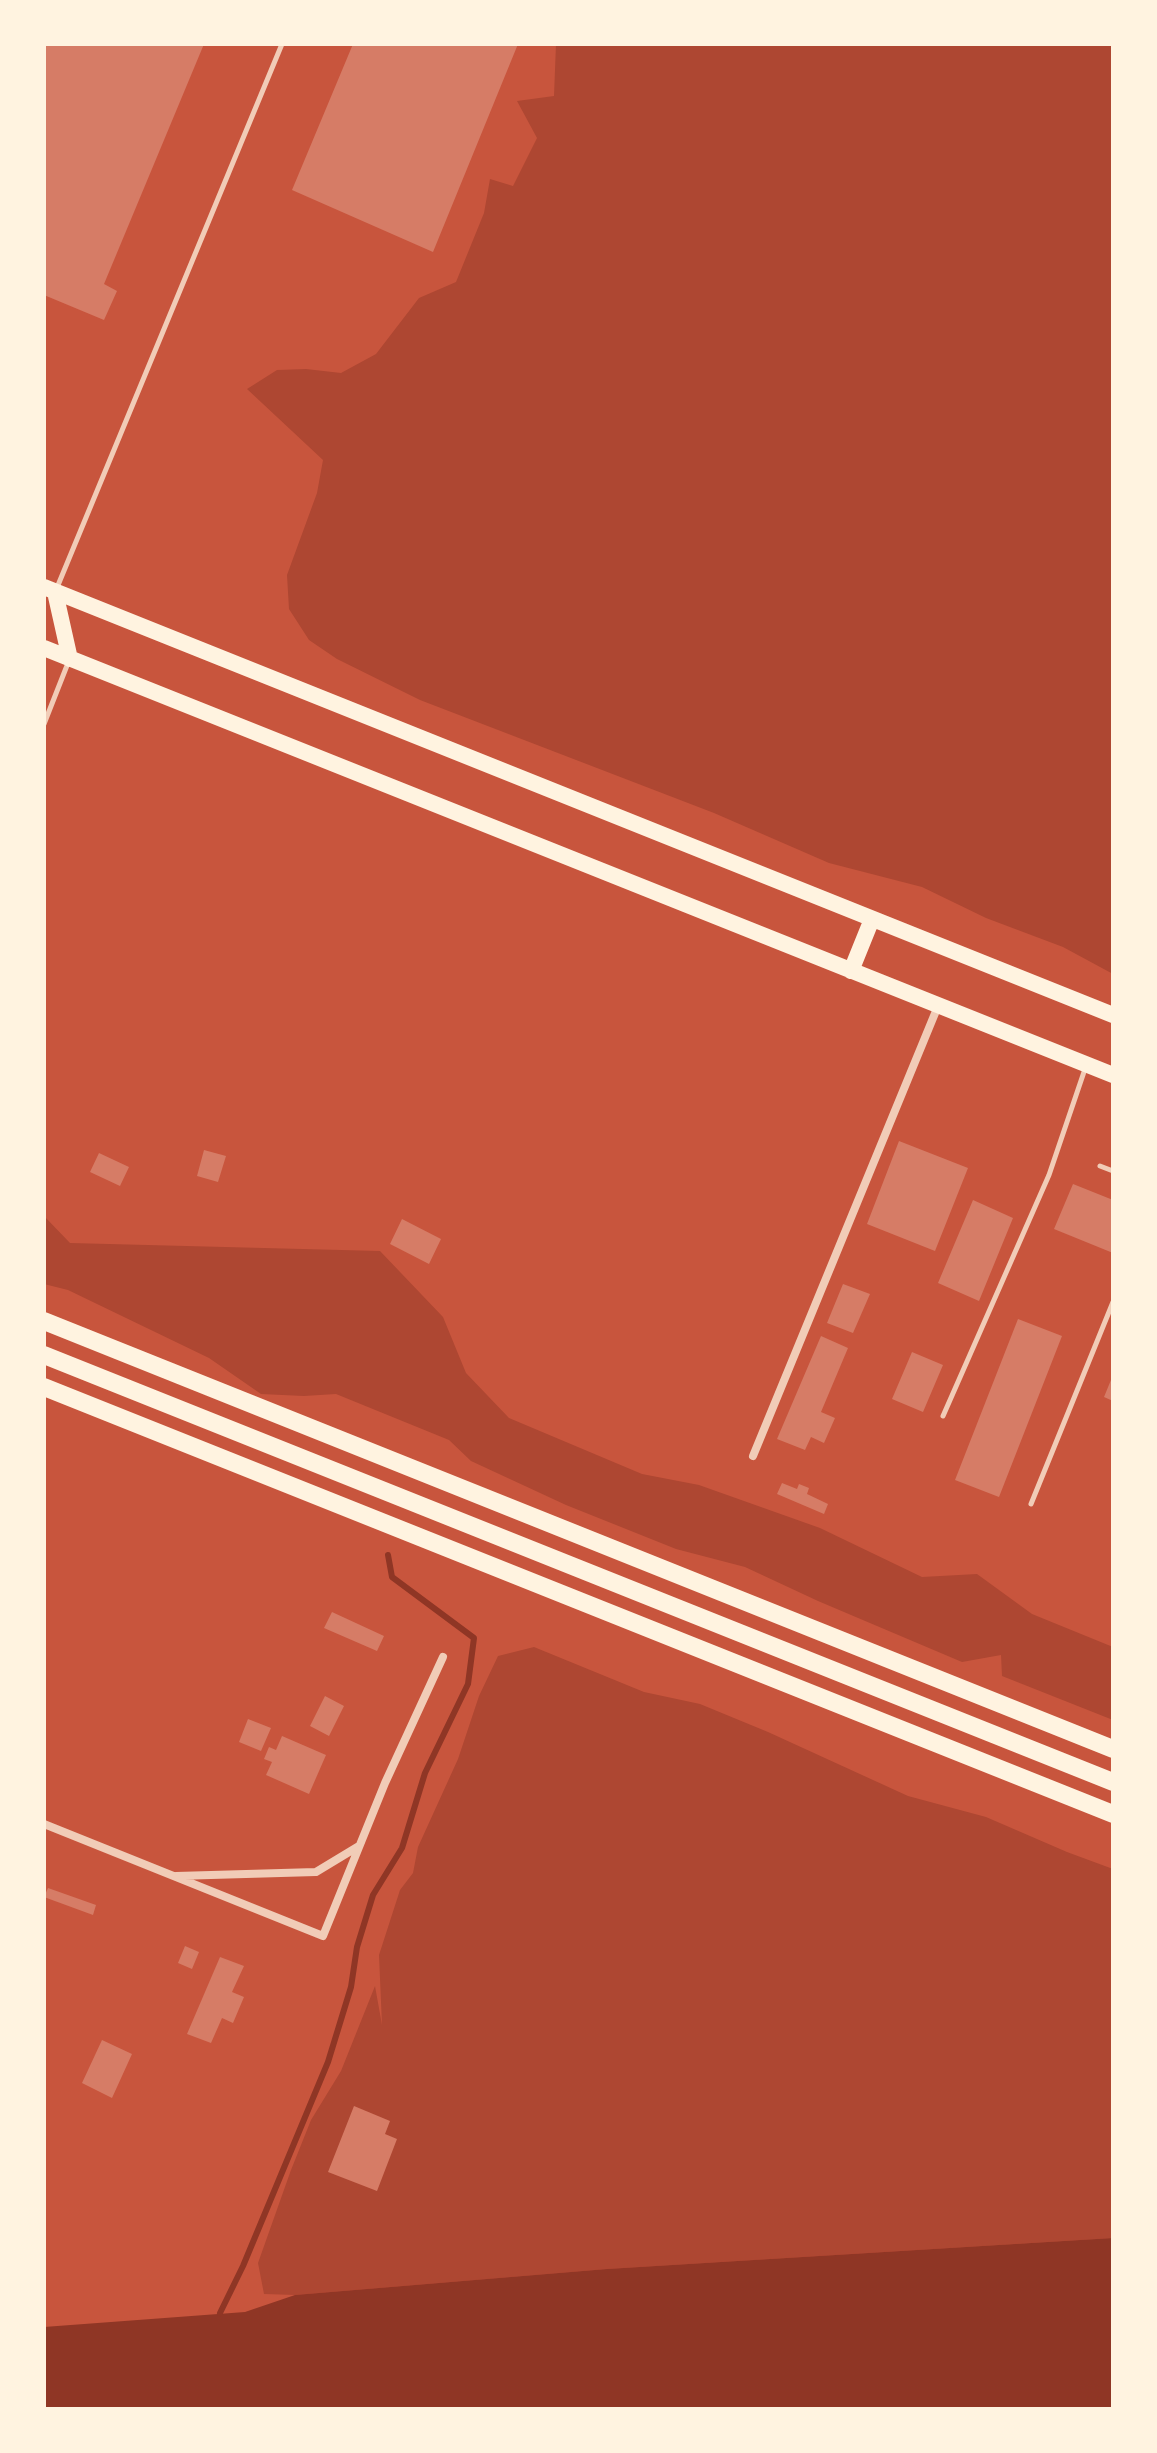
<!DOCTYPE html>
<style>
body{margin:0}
#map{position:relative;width:1157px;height:2453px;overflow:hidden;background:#c8553d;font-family:Montserrat,sans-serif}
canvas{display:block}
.frame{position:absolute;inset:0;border:46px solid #fff3e0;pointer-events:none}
</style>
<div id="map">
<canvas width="1157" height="2453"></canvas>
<div class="frame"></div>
</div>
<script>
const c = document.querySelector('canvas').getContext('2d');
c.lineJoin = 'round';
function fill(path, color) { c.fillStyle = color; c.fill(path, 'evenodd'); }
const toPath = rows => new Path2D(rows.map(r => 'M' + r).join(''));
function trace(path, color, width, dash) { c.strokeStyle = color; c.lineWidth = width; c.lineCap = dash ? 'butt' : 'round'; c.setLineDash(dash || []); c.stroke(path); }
const green = toPath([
 [556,44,1113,44,1113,974,1063,947,986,918,922,887,829,863,714,813,420,700,337,659,309,640,289,609,287,575,317,493,323,460,247,389,277,370,306,369,341,373,376,354,419,298,456,282,484,213,490,179,513,186,537,138,517,101,554,96],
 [44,1216,70,1243,380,1251,443,1317,466,1373,509,1418,642,1474,699,1485,820,1528,922,1577,977,1574,1032,1614,1113,1647,1113,1720,1002,1676,1001,1655,962,1662,818,1601,745,1567,676,1549,566,1505,471,1461,449,1440,336,1394,304,1396,261,1394,209,1358,68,1290,44,1284],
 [534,1647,644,1692,700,1704,768,1732,908,1796,986,1817,1067,1852,1113,1869,1113,2238,607,2269,295,2295,264,2294,258,2263,291,2170,311,2120,341,2071,375,1986,382,2025,379,1955,400,1890,413,1873,418,1847,458,1759,479,1696,498,1656]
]);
const water = toPath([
 [1113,2238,1113,2409,44,2409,44,2327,245,2312,295,2295,607,2269]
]);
const stream = toPath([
 [220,2313,243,2266,328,2062,351,1987,357,1947,373,1895,402,1848,425,1773,468,1684,474,1638,392,1577,388,1555]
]);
const building = toPath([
 [44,44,204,44,104,284,117,291,104,320,44,295],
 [353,44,518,44,433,252,292,190],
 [899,1141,968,1168,935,1251,867,1224],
 [204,1150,226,1156,218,1182,197,1176],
 [99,1153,129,1167,120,1186,90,1172],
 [1073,1184,1113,1200,1113,1253,1054,1229],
 [973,1200,1013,1218,979,1301,938,1283],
 [402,1219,441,1239,429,1264,390,1244],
 [843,1284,870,1294,853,1333,827,1323],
 [1018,1319,1062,1336,999,1497,955,1480],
 [821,1336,848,1348,821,1412,835,1418,824,1443,811,1437,805,1450,777,1439],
 [912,1352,943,1365,923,1412,892,1399],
 [1113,1375,1113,1401,1104,1397],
 [782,1483,797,1489,799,1484,809,1488,807,1494,828,1504,824,1514,777,1494],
 [332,1612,384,1636,377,1651,324,1628],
 [325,1696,344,1706,329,1736,310,1726],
 [248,1719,271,1728,261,1751,239,1742],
 [282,1736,326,1755,309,1794,266,1775,272,1762,264,1759,269,1747,276,1750],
 [48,1888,96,1905,93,1915,44,1897],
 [185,1946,199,1952,192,1969,178,1963],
 [220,1957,244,1966,232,1992,244,1997,233,2023,222,2018,211,2043,187,2034],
 [102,2040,132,2054,112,2098,82,2083],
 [354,2106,390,2121,385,2134,397,2139,377,2191,328,2172]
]);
const service = toPath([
 [56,590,282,44],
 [44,724,68,663],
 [1100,1166,1113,1171],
 [943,1416,1049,1175,1086,1066],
 [1031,1504,1113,1302]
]);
const minor = toPath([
 [753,1456,938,1006],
 [44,1824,323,1936,385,1783,443,1657],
 [176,1876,316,1872,359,1846]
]);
const primary = toPath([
 [44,587,1113,1015],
 [55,592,70,659],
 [44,648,1113,1075],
 [851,971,872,919]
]);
const motorway = toPath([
 [44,1321,1113,1749],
 [44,1355,1113,1782],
 [44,1387,1113,1814]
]);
fill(green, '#ae4732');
fill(water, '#8f3625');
trace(stream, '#8f3625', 6);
fill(building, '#d67c66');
trace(service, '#f1ccb7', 5);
trace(minor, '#f1ccb7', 8);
trace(primary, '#fff3e0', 16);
trace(motorway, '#fff3e0', 18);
</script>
